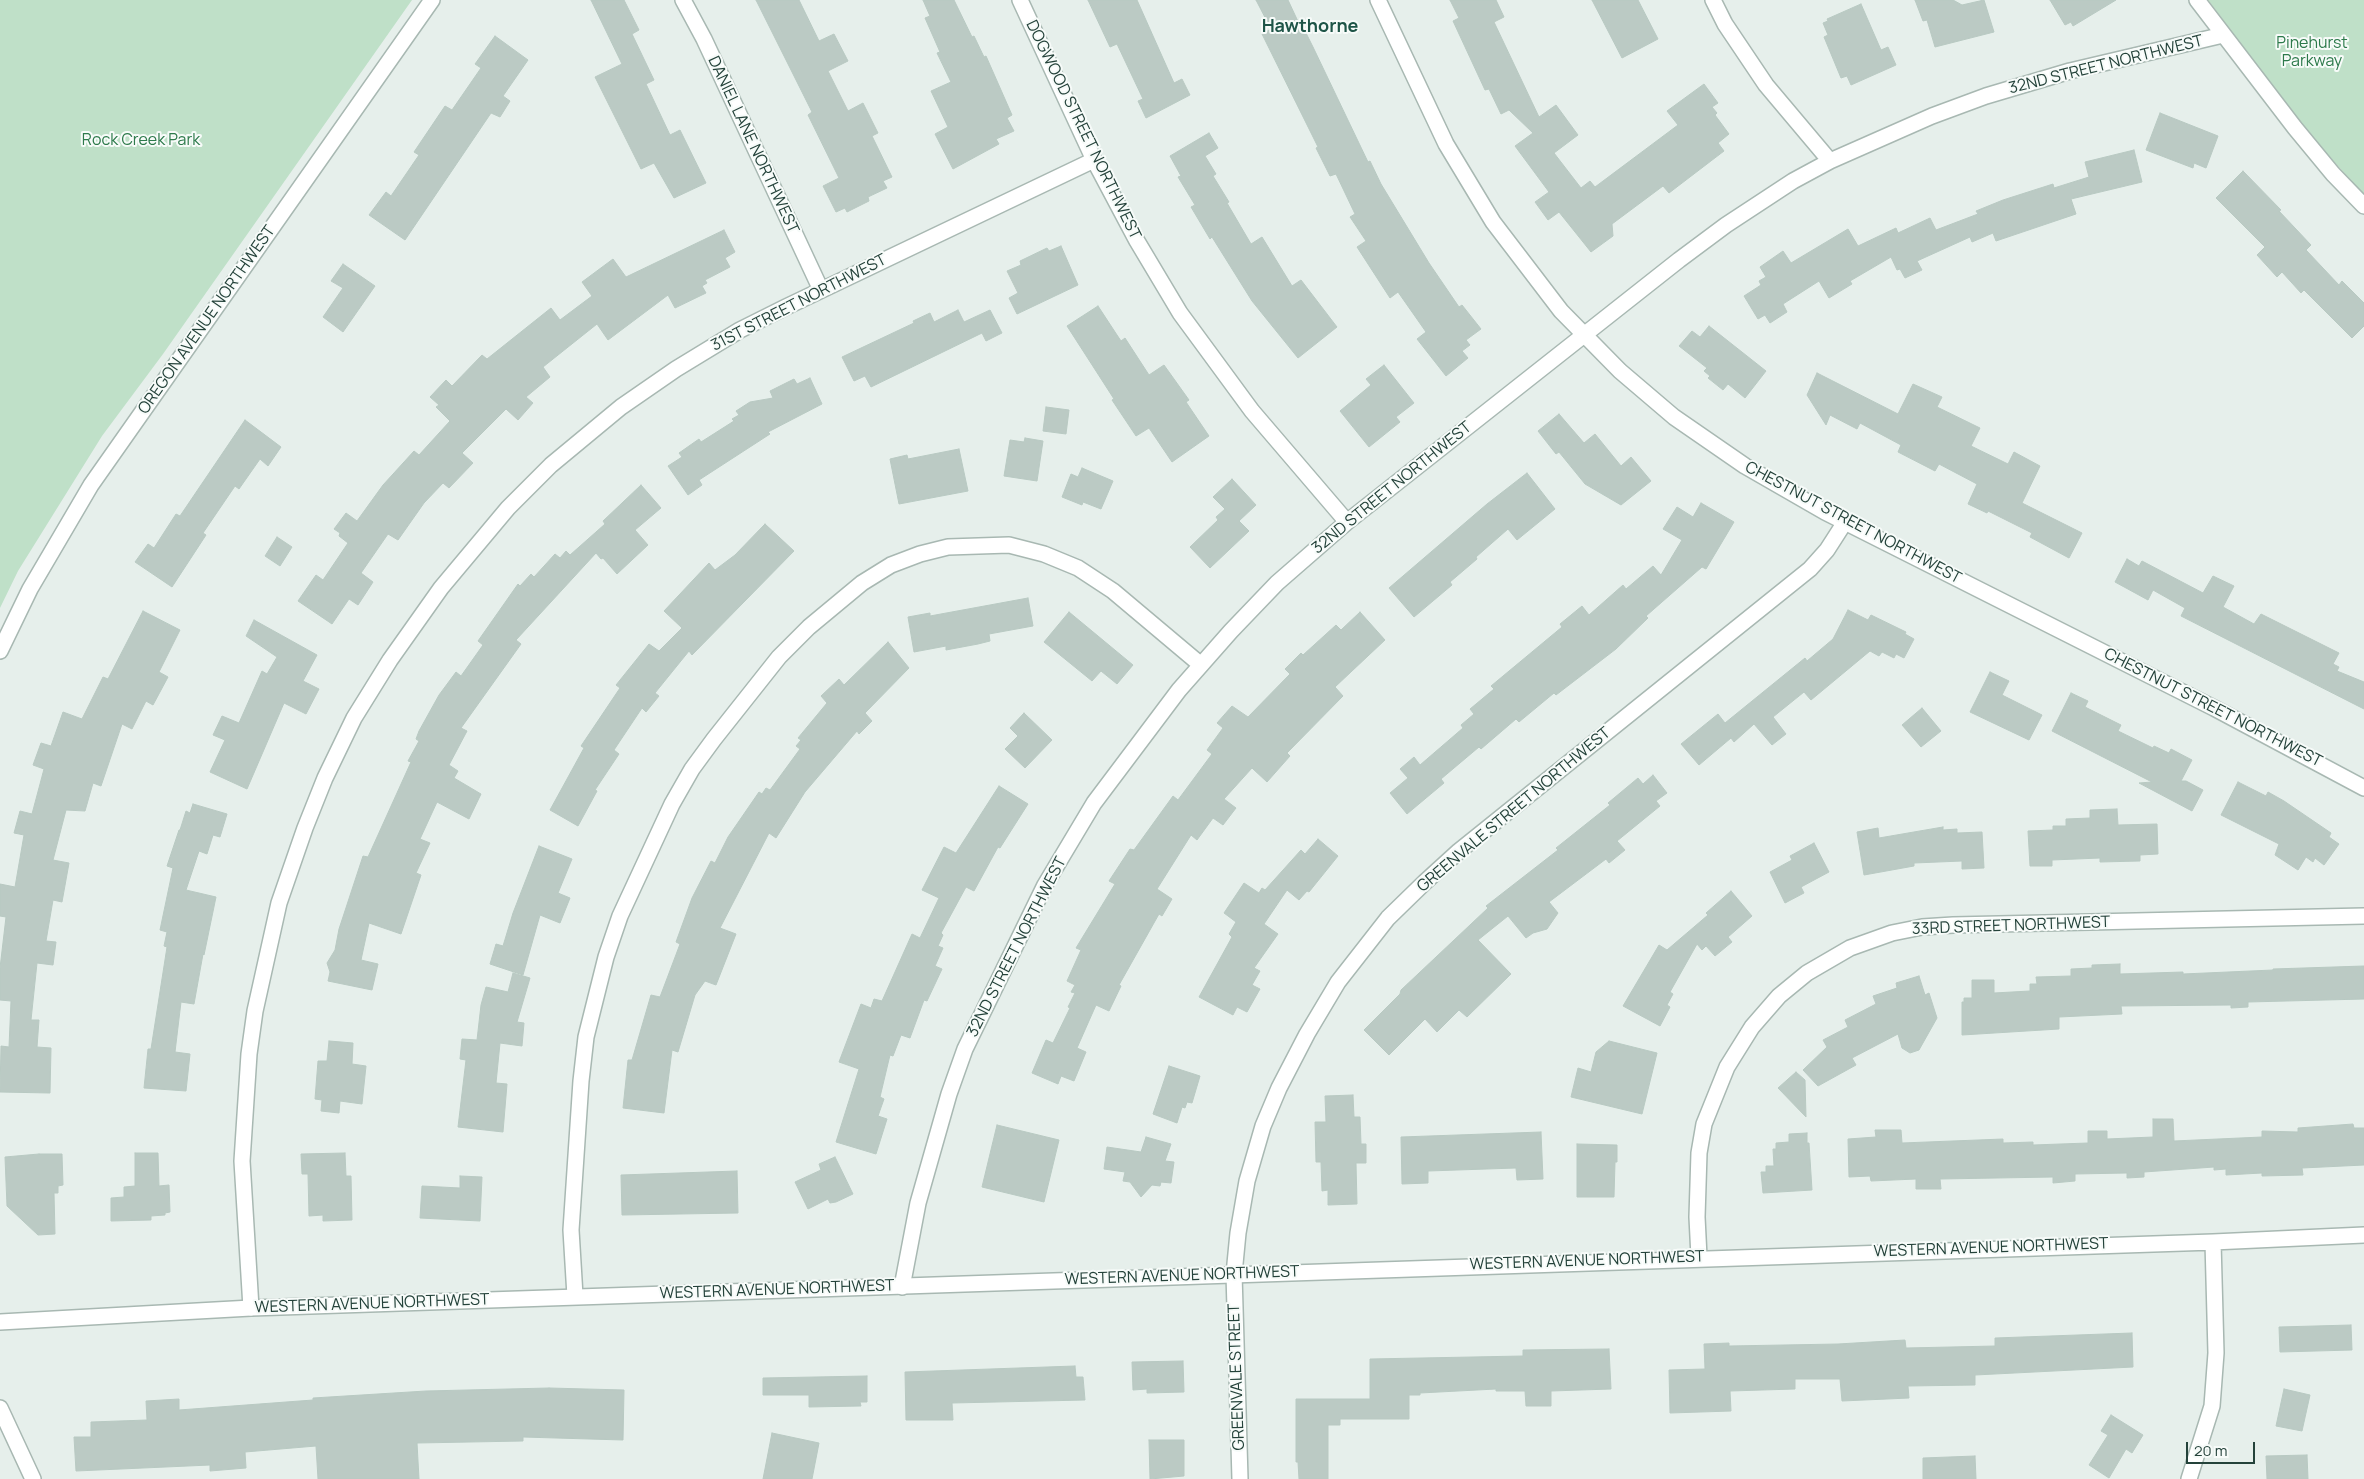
<!DOCTYPE html>
<style>
body{margin:0}
#map{position:relative;width:2364px;height:1479px;overflow:hidden;background:#e6efeb;font-family:Manrope,sans-serif}
canvas{display:block}
.scale{position:absolute;left:2186px;top:1442px;width:69px;height:22px;box-sizing:border-box;border:2px solid #24423a;border-top:0;padding-left:6px;font-size:15px;line-height:18px;white-space:nowrap;color:#24423a;-webkit-text-stroke:4px #f7fbf9;paint-order:stroke}
</style>
<div id="map">
<canvas width="2364" height="1479"></canvas>
<div class="scale">20 m</div>
</div>
<script>
const c = document.querySelector('canvas').getContext('2d');
c.lineJoin = 'round';
function fill(path, color) { c.fillStyle = color; c.fill(path, 'evenodd'); }
const toPath = rows => new Path2D(rows.map(r => 'M' + r).join(''));
function trace(path, color, width, dash) { c.strokeStyle = color; c.lineWidth = width; c.lineCap = dash ? 'butt' : 'round'; c.setLineDash(dash || []); c.stroke(path); }
function label(font, color, halo, rows, align = 'center') {
  c.font = font + ' Manrope,sans-serif'; c.lineWidth = 4; c.setLineDash([]); c.textBaseline = 'middle'; c.strokeStyle = halo; c.fillStyle = color; for (const [text, x, y, turn = 0] of rows) {
    c.save(); c.translate(x, y); c.rotate((+turn || 0) * Math.PI / 180); c.textAlign = isNaN(turn) ? turn : align; if (halo) c.strokeText(text, 0, 0); c.fillText(text, 0, 0); c.restore();
  }
}
const green = toPath([
 [0,0,412,0,163,354,102,436,18,571,0,608],
 [2208,0,2364,0,2364,195,2301,125]
]);
const building = toPath([
 [591,0,624,0,639,30,632,34,654,80,646,84,670,135,680,130,706,183,674,198,654,163,641,169,595,77,622,64,591,0],
 [756,0,799,0,819,41,834,34,848,61,828,71,848,111,863,103,878,133,872,136,892,177,883,181,887,188,868,197,869,201,847,212,845,208,836,212,823,186,839,178,808,115,812,112,756,0],
 [923,0,954,0,972,37,974,36,984,57,986,56,1012,115,1007,118,1014,131,996,139,999,144,953,169,935,134,948,127,931,91,951,82,937,53,940,52,925,18,930,16,923,0],
 [1088,0,1137,0,1174,83,1182,79,1190,95,1146,118,1138,101,1143,99,1117,44,1110,47,1088,0],
 [1256,0,1288,0,1302,30,1304,29,1313,47,1368,162,1370,161,1381,184,1429,263,1459,307,1462,305,1481,329,1466,340,1470,345,1462,351,1468,358,1446,376,1417,339,1426,332,1398,292,1390,298,1357,247,1366,241,1350,217,1355,214,1336,174,1330,176,1316,148,1318,147,1262,34,1271,29,1256,0],
 [1450,0,1496,0,1504,17,1494,22,1539,117,1556,105,1578,135,1554,153,1581,188,1590,181,1595,187,1678,125,1667,111,1704,84,1718,103,1712,107,1717,113,1715,115,1729,134,1718,143,1724,151,1669,193,1663,186,1612,224,1613,236,1591,252,1559,212,1548,220,1535,202,1549,192,1515,146,1533,133,1509,110,1501,114,1489,89,1485,90,1453,21,1459,18,1450,0],
 [1592,0,1638,0,1658,39,1622,58,1592,0],
 [1915,0,1953,0,1962,5,1984,0,1994,32,1935,47,1927,20,1923,21,1915,0],
 [2050,0,2116,0,2073,26,2071,22,2065,25,2050,0],
 [1861,4,1881,50,1888,47,1896,65,1851,85,1847,76,1841,78,1824,37,1828,35,1823,23,1828,21,1827,19,1861,4],
 [495,36,528,60,503,96,510,101,500,117,491,113,405,240,369,215,386,192,391,196,419,155,414,152,445,106,452,110,481,68,475,64,495,36],
 [2160,113,2218,136,2206,168,2194,163,2193,168,2146,150,2160,113],
 [1209,133,1218,148,1205,156,1216,174,1213,176,1229,202,1227,203,1251,244,1262,237,1292,286,1301,280,1337,327,1298,358,1252,301,1212,237,1210,239,1191,207,1195,205,1178,177,1181,176,1170,156,1209,133],
 [2134,150,2142,182,2071,199,2076,214,1996,241,1993,233,1972,242,1970,237,1917,261,1922,270,1905,278,1900,269,1897,270,1891,257,1850,281,1852,284,1829,298,1819,281,1783,304,1787,312,1770,323,1765,315,1758,319,1744,296,1761,285,1759,281,1766,277,1760,267,1783,251,1791,263,1848,229,1858,246,1896,228,1898,233,1930,218,1936,230,1978,214,1976,211,2003,200,2053,184,2054,188,2089,177,2085,162,2134,150],
 [2243,171,2281,210,2279,211,2311,245,2306,250,2339,285,2342,281,2364,303,2364,326,2352,338,2304,290,2301,293,2282,272,2277,277,2257,255,2265,247,2216,198,2243,171],
 [724,230,735,252,725,258,730,267,705,280,707,283,702,286,706,293,675,308,668,295,608,340,597,324,543,367,550,377,526,397,533,403,518,420,506,409,462,453,473,463,449,488,443,483,424,503,398,540,388,534,361,573,373,582,358,605,349,599,332,624,298,601,316,575,323,580,348,543,339,536,340,533,334,529,346,513,357,521,383,485,414,451,419,455,450,421,436,407,439,405,430,397,446,380,452,386,482,355,487,359,551,308,560,320,592,296,582,282,613,259,626,277,724,230],
 [1061,246,1078,285,1017,314,1009,298,1018,293,1007,271,1021,265,1020,261,1047,248,1049,251,1061,246],
 [343,264,375,286,343,332,323,317,343,288,331,281,343,264],
 [1098,306,1117,335,1121,341,1125,338,1149,375,1164,365,1189,400,1186,402,1209,436,1172,462,1149,428,1136,436,1112,400,1114,399,1067,326,1098,306],
 [958,310,964,322,990,310,1002,333,986,341,982,333,871,387,865,376,854,381,842,357,914,323,913,321,930,313,934,322,958,310],
 [1709,326,1766,371,1745,398,1728,384,1723,390,1708,378,1710,376,1704,371,1707,368,1679,346,1692,331,1700,337,1709,326],
 [1384,365,1414,403,1396,417,1400,422,1369,447,1340,411,1371,385,1366,379,1384,365],
 [1817,373,1898,414,1913,384,1942,397,1937,407,1980,428,1971,446,2008,464,2014,452,2040,466,2022,503,2082,533,2069,558,2030,537,2032,533,1988,511,1987,513,1968,504,1977,484,1939,464,1935,471,1898,452,1901,445,1860,423,1857,429,1830,415,1826,425,1807,395,1817,373],
 [810,378,822,404,768,432,770,434,699,480,702,485,688,495,668,466,682,457,679,453,699,439,701,442,734,421,732,419,739,415,736,411,750,402,773,398,770,391,794,379,797,384,810,378],
 [1046,407,1069,410,1066,434,1043,431,1046,407],
 [1559,414,1584,443,1595,434,1621,466,1631,457,1651,481,1621,505,1585,484,1559,452,1556,454,1538,431,1559,414],
 [245,420,281,447,268,466,260,459,239,489,235,486,203,533,206,535,172,587,135,562,148,544,154,548,176,514,180,516,245,420],
 [1025,438,1043,441,1037,481,1004,476,1010,440,1024,442,1025,438],
 [959,449,968,491,899,504,890,459,907,455,908,459,959,449],
 [1082,468,1113,481,1101,509,1083,502,1082,505,1062,497,1071,474,1078,477,1082,468],
 [1527,473,1555,509,1517,540,1508,529,1476,557,1477,559,1450,582,1452,585,1414,617,1389,588,1487,504,1527,473],
 [1232,479,1256,505,1239,521,1249,531,1210,568,1190,547,1218,520,1216,517,1225,509,1213,497,1232,479],
 [641,485,661,508,635,530,648,545,617,574,603,558,601,559,596,553,516,640,521,644,461,728,467,731,449,765,458,771,454,778,481,794,469,819,437,802,420,839,430,843,416,873,421,875,401,934,369,923,361,960,378,964,372,990,328,981,330,972,327,963,335,950,339,929,363,856,368,857,411,762,408,761,419,741,416,739,419,731,439,695,456,672,461,676,483,645,478,641,518,584,520,586,531,574,534,577,555,554,560,558,566,551,570,555,605,524,603,521,641,485],
 [1701,503,1734,522,1706,569,1702,567,1646,616,1648,618,1616,649,1556,695,1554,693,1519,722,1516,719,1481,749,1479,747,1441,779,1444,783,1407,814,1390,793,1408,778,1400,769,1414,757,1420,765,1463,728,1461,725,1474,714,1470,709,1494,689,1491,686,1562,627,1560,624,1582,606,1589,615,1623,585,1626,589,1653,566,1661,575,1682,540,1663,529,1677,507,1693,517,1701,503],
 [765,524,794,551,692,655,689,651,655,693,659,696,646,712,642,708,614,750,619,754,595,790,597,791,578,826,550,810,584,748,581,746,620,688,616,685,649,644,659,651,682,628,664,611,709,563,715,570,735,555,765,524],
 [277,537,292,547,280,566,265,556,277,537],
 [2127,559,2139,566,2142,561,2203,593,2213,576,2234,586,2223,607,2254,624,2261,614,2339,653,2333,664,2339,667,2337,671,2364,682,2364,709,2181,616,2185,608,2153,590,2148,600,2115,582,2127,559],
 [1028,598,1033,626,989,634,990,641,978,644,946,650,946,646,914,652,908,617,930,613,930,616,1028,598],
 [1848,610,1868,620,1871,615,1906,632,1905,634,1914,639,1904,658,1896,654,1894,658,1882,652,1879,656,1870,651,1811,700,1804,692,1773,717,1786,734,1772,745,1754,724,1734,742,1731,738,1699,765,1681,744,1718,714,1725,723,1805,658,1807,661,1833,639,1848,610],
 [143,611,180,630,159,672,168,677,153,705,146,701,132,729,122,724,101,786,93,783,85,811,66,810,53,860,69,863,62,902,53,900,46,941,56,942,53,965,37,963,31,1020,39,1020,37,1047,51,1048,50,1093,0,1092,1,1046,9,1047,11,1001,0,1000,0,968,6,917,0,916,0,884,15,887,24,835,14,833,20,811,32,814,44,769,33,765,41,743,51,746,63,712,82,719,103,677,108,679,143,611],
 [1069,612,1133,665,1117,684,1101,671,1092,681,1044,642,1069,612],
 [1360,612,1385,640,1335,687,1343,696,1287,753,1290,756,1267,782,1252,768,1224,799,1236,808,1223,825,1213,818,1197,840,1191,835,1157,889,1172,899,1162,916,1159,914,1119,985,1121,986,1109,1011,1096,1005,1077,1048,1086,1052,1074,1081,1061,1076,1058,1084,1032,1073,1046,1040,1053,1043,1070,1008,1068,1007,1075,993,1071,992,1075,985,1067,981,1081,950,1076,948,1115,884,1109,881,1130,849,1134,850,1173,796,1178,800,1212,754,1207,750,1223,728,1217,723,1232,706,1248,717,1290,674,1285,669,1301,653,1303,655,1336,625,1341,630,1360,612],
 [254,620,317,655,303,681,319,689,306,714,284,703,247,789,210,772,225,740,213,735,222,716,239,723,262,671,267,674,277,657,246,636,254,620],
 [888,642,909,668,865,713,872,721,859,734,857,731,805,792,776,838,769,833,720,928,736,934,716,985,705,981,695,995,678,1052,672,1050,664,1113,623,1108,628,1060,632,1060,651,995,660,997,680,944,676,942,692,898,711,861,715,863,728,837,759,792,762,794,766,788,770,790,800,749,796,746,801,740,798,738,827,703,821,696,839,679,844,685,888,642],
 [1990,672,2009,681,2002,695,2042,715,2029,740,1970,712,1990,672],
 [2071,693,2088,701,2085,707,2121,725,2118,731,2153,748,2154,746,2169,753,2171,749,2192,760,2181,781,2186,781,2203,790,2192,811,2139,783,2152,782,2052,731,2071,693],
 [1922,708,1941,731,1921,747,1902,725,1922,708],
 [1024,713,1052,740,1025,768,1005,749,1018,736,1010,728,1024,713],
 [1653,775,1667,793,1656,801,1660,806,1617,841,1625,850,1609,863,1606,859,1549,902,1558,913,1547,929,1533,933,1526,938,1508,916,1478,940,1511,974,1467,1017,1459,1010,1437,1032,1425,1019,1389,1055,1364,1030,1400,994,1401,990,1488,908,1486,906,1558,850,1556,848,1610,805,1608,803,1638,778,1643,784,1653,775],
 [2238,782,2266,796,2268,792,2284,801,2331,833,2329,837,2339,844,2324,865,2315,858,2313,862,2306,857,2298,870,2275,855,2279,844,2221,815,2238,782],
 [999,786,1028,804,1000,848,998,847,974,891,966,887,941,933,943,935,938,946,943,948,935,966,942,969,927,1001,924,1000,910,1038,901,1035,893,1056,890,1055,880,1097,884,1099,878,1116,887,1119,876,1154,836,1142,859,1069,839,1062,861,1004,871,1008,874,999,882,1001,912,934,920,938,939,898,922,890,944,847,956,853,999,786],
 [193,804,227,814,220,837,213,835,207,854,199,851,186,890,216,897,204,955,203,954,194,1004,181,1002,175,1052,190,1054,186,1091,144,1088,148,1049,151,1049,167,947,164,946,167,932,160,930,173,868,167,866,179,830,180,830,186,811,190,813,193,804],
 [2117,809,2118,825,2157,824,2158,854,2140,855,2140,861,2100,862,2100,858,2052,860,2052,866,2030,866,2028,831,2053,830,2053,826,2066,826,2066,819,2090,818,2090,810,2117,809],
 [1943,827,1943,830,1957,829,1957,833,1982,832,1984,868,1962,869,1962,861,1914,863,1914,866,1864,875,1857,832,1878,828,1879,838,1943,827],
 [1318,839,1338,856,1309,892,1307,891,1299,900,1287,890,1264,924,1278,934,1254,968,1260,971,1252,985,1260,989,1247,1012,1237,1007,1233,1015,1199,997,1232,937,1229,934,1236,922,1224,913,1244,883,1259,893,1262,888,1265,890,1301,850,1305,854,1318,839],
 [1814,843,1829,872,1801,887,1804,893,1785,903,1770,872,1792,860,1790,856,1814,843],
 [539,846,572,859,558,893,570,898,560,923,540,915,523,975,490,964,496,944,503,946,513,913,539,846],
 [1731,891,1752,916,1728,937,1732,942,1715,956,1706,946,1702,950,1697,944,1670,992,1673,994,1667,1005,1670,1007,1660,1026,1623,1006,1659,945,1667,950,1708,915,1706,913,1731,891],
 [2120,964,2120,974,2183,972,2183,974,2273,970,2273,969,2364,966,2364,999,2248,1002,2248,1007,2231,1008,2231,1005,2121,1006,2122,1014,2059,1017,2059,1029,1962,1035,1962,1002,1964,1002,1964,998,1972,998,1972,980,1994,980,1994,993,2030,991,2030,984,2037,984,2036,977,2071,976,2071,969,2092,968,2092,965,2120,964],
 [513,973,530,978,517,1022,524,1023,522,1046,500,1043,496,1083,507,1084,503,1132,458,1127,466,1060,460,1059,462,1039,477,1040,481,1005,486,987,508,992,513,973],
 [1919,976,1925,995,1929,993,1937,1018,1919,1050,1910,1053,1902,1048,1898,1034,1852,1058,1856,1065,1818,1086,1803,1070,1827,1047,1823,1040,1848,1027,1845,1020,1876,1004,1873,996,1897,988,1896,983,1919,976],
 [329,1041,353,1043,352,1064,366,1066,362,1104,340,1101,339,1113,321,1111,322,1100,315,1099,318,1061,327,1061,329,1041],
 [1609,1041,1657,1053,1642,1114,1571,1097,1578,1068,1591,1072,1596,1052,1609,1041],
 [1169,1066,1200,1076,1192,1103,1187,1102,1185,1108,1182,1107,1177,1123,1153,1114,1169,1066],
 [1796,1072,1805,1080,1806,1117,1778,1088,1796,1072],
 [1353,1095,1354,1117,1360,1117,1361,1144,1366,1144,1366,1163,1356,1163,1357,1204,1328,1205,1328,1190,1322,1191,1321,1162,1316,1162,1315,1122,1326,1122,1325,1096,1353,1095],
 [2153,1119,2173,1119,2174,1141,2262,1137,2262,1131,2298,1132,2298,1128,2353,1124,2354,1128,2364,1128,2364,1165,2302,1168,2303,1175,2262,1176,2262,1173,2226,1175,2226,1169,2214,1170,2214,1167,2144,1172,2144,1177,2127,1178,2127,1173,2075,1174,2075,1181,2053,1183,2053,1177,1940,1179,1941,1189,1916,1189,1916,1179,1871,1181,1870,1176,1849,1177,1848,1139,1876,1137,1875,1130,1901,1130,1902,1143,2003,1139,2003,1143,2033,1142,2033,1145,2088,1143,2088,1131,2107,1131,2107,1139,2153,1137,2153,1119],
 [997,1125,1059,1140,1044,1202,982,1187,997,1125],
 [1541,1132,1543,1179,1517,1180,1516,1168,1428,1171,1428,1183,1402,1184,1401,1137,1541,1132],
 [1807,1133,1807,1143,1809,1143,1812,1190,1763,1193,1761,1172,1766,1172,1766,1166,1774,1166,1773,1149,1776,1149,1776,1143,1789,1142,1789,1134,1807,1133],
 [1146,1137,1171,1144,1165,1161,1174,1162,1171,1183,1161,1182,1160,1186,1152,1185,1141,1197,1130,1182,1123,1181,1125,1172,1104,1169,1107,1147,1141,1152,1146,1137],
 [1577,1144,1617,1145,1617,1162,1615,1162,1614,1197,1577,1197,1577,1144],
 [135,1153,158,1153,159,1186,169,1185,170,1212,165,1213,165,1215,151,1216,151,1220,111,1221,111,1198,124,1197,124,1187,135,1186,135,1153],
 [345,1153,346,1176,351,1176,352,1220,323,1221,323,1215,309,1216,308,1174,302,1174,301,1154,345,1153],
 [39,1154,62,1154,63,1185,58,1186,58,1193,54,1193,55,1234,38,1235,7,1206,5,1157,39,1154],
 [835,1157,853,1194,836,1202,830,1203,828,1199,808,1209,795,1182,821,1170,819,1164,835,1157],
 [737,1171,738,1213,622,1215,621,1175,737,1171],
 [460,1176,482,1177,480,1221,420,1218,422,1186,460,1188,460,1176],
 [2351,1325,2352,1350,2280,1352,2279,1327,2351,1325],
 [2132,1333,2133,1367,1975,1375,1975,1385,1908,1386,1909,1398,1842,1401,1840,1379,1795,1379,1795,1389,1730,1391,1731,1411,1670,1413,1669,1370,1705,1369,1704,1344,1729,1343,1729,1346,1838,1344,1905,1340,1906,1348,1995,1346,1995,1338,2132,1333],
 [1609,1349,1611,1389,1551,1391,1551,1406,1526,1406,1525,1391,1496,1391,1496,1389,1420,1393,1420,1395,1409,1395,1409,1419,1340,1419,1340,1425,1328,1425,1328,1479,1299,1479,1298,1462,1296,1462,1296,1399,1370,1399,1370,1359,1523,1356,1523,1350,1609,1349],
 [1183,1361,1184,1392,1147,1393,1147,1389,1133,1390,1132,1362,1183,1361],
 [1075,1366,1076,1377,1083,1377,1085,1400,952,1403,953,1420,906,1420,905,1372,1075,1366],
 [867,1376,867,1402,860,1402,861,1406,809,1407,809,1395,763,1395,763,1378,867,1376],
 [549,1388,624,1390,623,1440,523,1437,523,1441,417,1443,419,1479,318,1479,316,1446,245,1452,246,1468,210,1471,210,1465,76,1471,74,1437,91,1437,91,1422,147,1420,146,1401,179,1399,179,1410,313,1400,313,1398,426,1391,549,1388],
 [2284,1389,2310,1395,2302,1431,2276,1426,2284,1389],
 [2111,1415,2143,1435,2132,1453,2126,1449,2109,1478,2089,1465,2108,1435,2101,1431,2111,1415],
 [772,1433,819,1443,812,1479,763,1479,772,1433],
 [1149,1440,1184,1440,1184,1476,1150,1479,1149,1440],
 [2307,1455,2308,1479,2267,1479,2266,1456,2307,1455],
 [1975,1456,1976,1479,1923,1479,1923,1458,1975,1456]
]);
const minor = toPath([
 [683,0,704,39,821,290],
 [1020,0,1094,160,1137,241,1180,313,1252,411,1347,522],
 [1713,0,1725,24,1766,85,1830,161],
 [2197,0,2295,128,2333,174,2364,206],
 [1699,1257,1697,1217,1699,1153,1704,1124,1727,1067,1752,1027,1779,996,1807,973,1850,948,1892,933,1922,927,1953,925,2364,916],
 [902,1287,918,1203,949,1094,965,1049,1045,885,1094,803,1179,690,1231,631,1277,583,1347,522,1679,260,1726,225,1793,181,1830,161,1932,116,1986,96,2070,71,2223,35],
 [575,1296,571,1230,581,1081,586,1037,606,957,620,916,672,804,692,769,714,739,779,657,809,627,862,583,891,565,920,554,948,547,1009,545,1044,554,1078,568,1113,591,1201,665],
 [251,1308,242,1161,249,1054,255,1011,279,903,305,828,325,778,354,718,390,660,441,588,508,508,551,465,621,407,676,369,740,330,786,307,1094,160],
 [1240,1479,1234,1274,1238,1233,1247,1181,1263,1126,1279,1088,1307,1034,1338,982,1388,918,1425,882,1459,851,1810,569,1827,550,1845,522]
]);
const tertiary = toPath([
 [1378,0,1446,144,1493,222,1561,311,1620,371,1674,417,1745,466,1825,512,2214,708,2364,788],
 [0,651,30,589,91,485,432,0],
 [0,1322,251,1308,2213,1242,2364,1235],
 [0,1408,33,1479],
 [2189,1479,2212,1406,2216,1353,2213,1242]
]);
const parkNames = [
 ["Pinehurst",2312,44],
 ["Parkway",2312,62],
 ["Rock Creek Park",141,141]
];
const streetNames = [
 ["32ND STREET NORTHWEST",2106,65,-14],
 ["DOGWOOD STREET NORTHWEST",1083,130,64],
 ["DANIEL LANE NORTHWEST",753,145,65],
 ["31ST STREET NORTHWEST",799,303,-27],
 ["OREGON AVENUE NORTHWEST",207,320,-55],
 ["32ND STREET NORTHWEST",1392,488,-39],
 ["CHESTNUT STREET NORTHWEST",1853,523,28],
 ["CHESTNUT STREET NORTHWEST",2213,708,27],
 ["GREENVALE STREET NORTHWEST",1514,810,-40],
 ["33RD STREET NORTHWEST",2011,926,-2],
 ["32ND STREET NORTHWEST",1017,947,-63],
 ["WESTERN AVENUE NORTHWEST",1991,1248,-2],
 ["WESTERN AVENUE NORTHWEST",1587,1261,-2],
 ["WESTERN AVENUE NORTHWEST",1182,1276,-2],
 ["WESTERN AVENUE NORTHWEST",777,1290,-2],
 ["WESTERN AVENUE NORTHWEST",372,1304,-2],
 ["GREENVALE STREET",1237,1377,-92]
];
const neighbourhoodNames = [
 ["Hawthorne",1310,27]
];
fill(green, '#bfe0c8');
fill(building, '#bbcac4');
trace(building, '#b8c9c2', 1);
trace(minor, '#a8b8b2', 18);
trace(tertiary, '#a8b8b2', 18);
trace(minor, '#fff', 15);
trace(tertiary, '#fff', 15);
label('16px', '#2d7a4b', '#f7fbf9', parkNames);
label('16px', '#24423a', '#f7fbf9', streetNames);
label('bold 18px', '#1f5548', '#f7fbf9', neighbourhoodNames);
</script>
